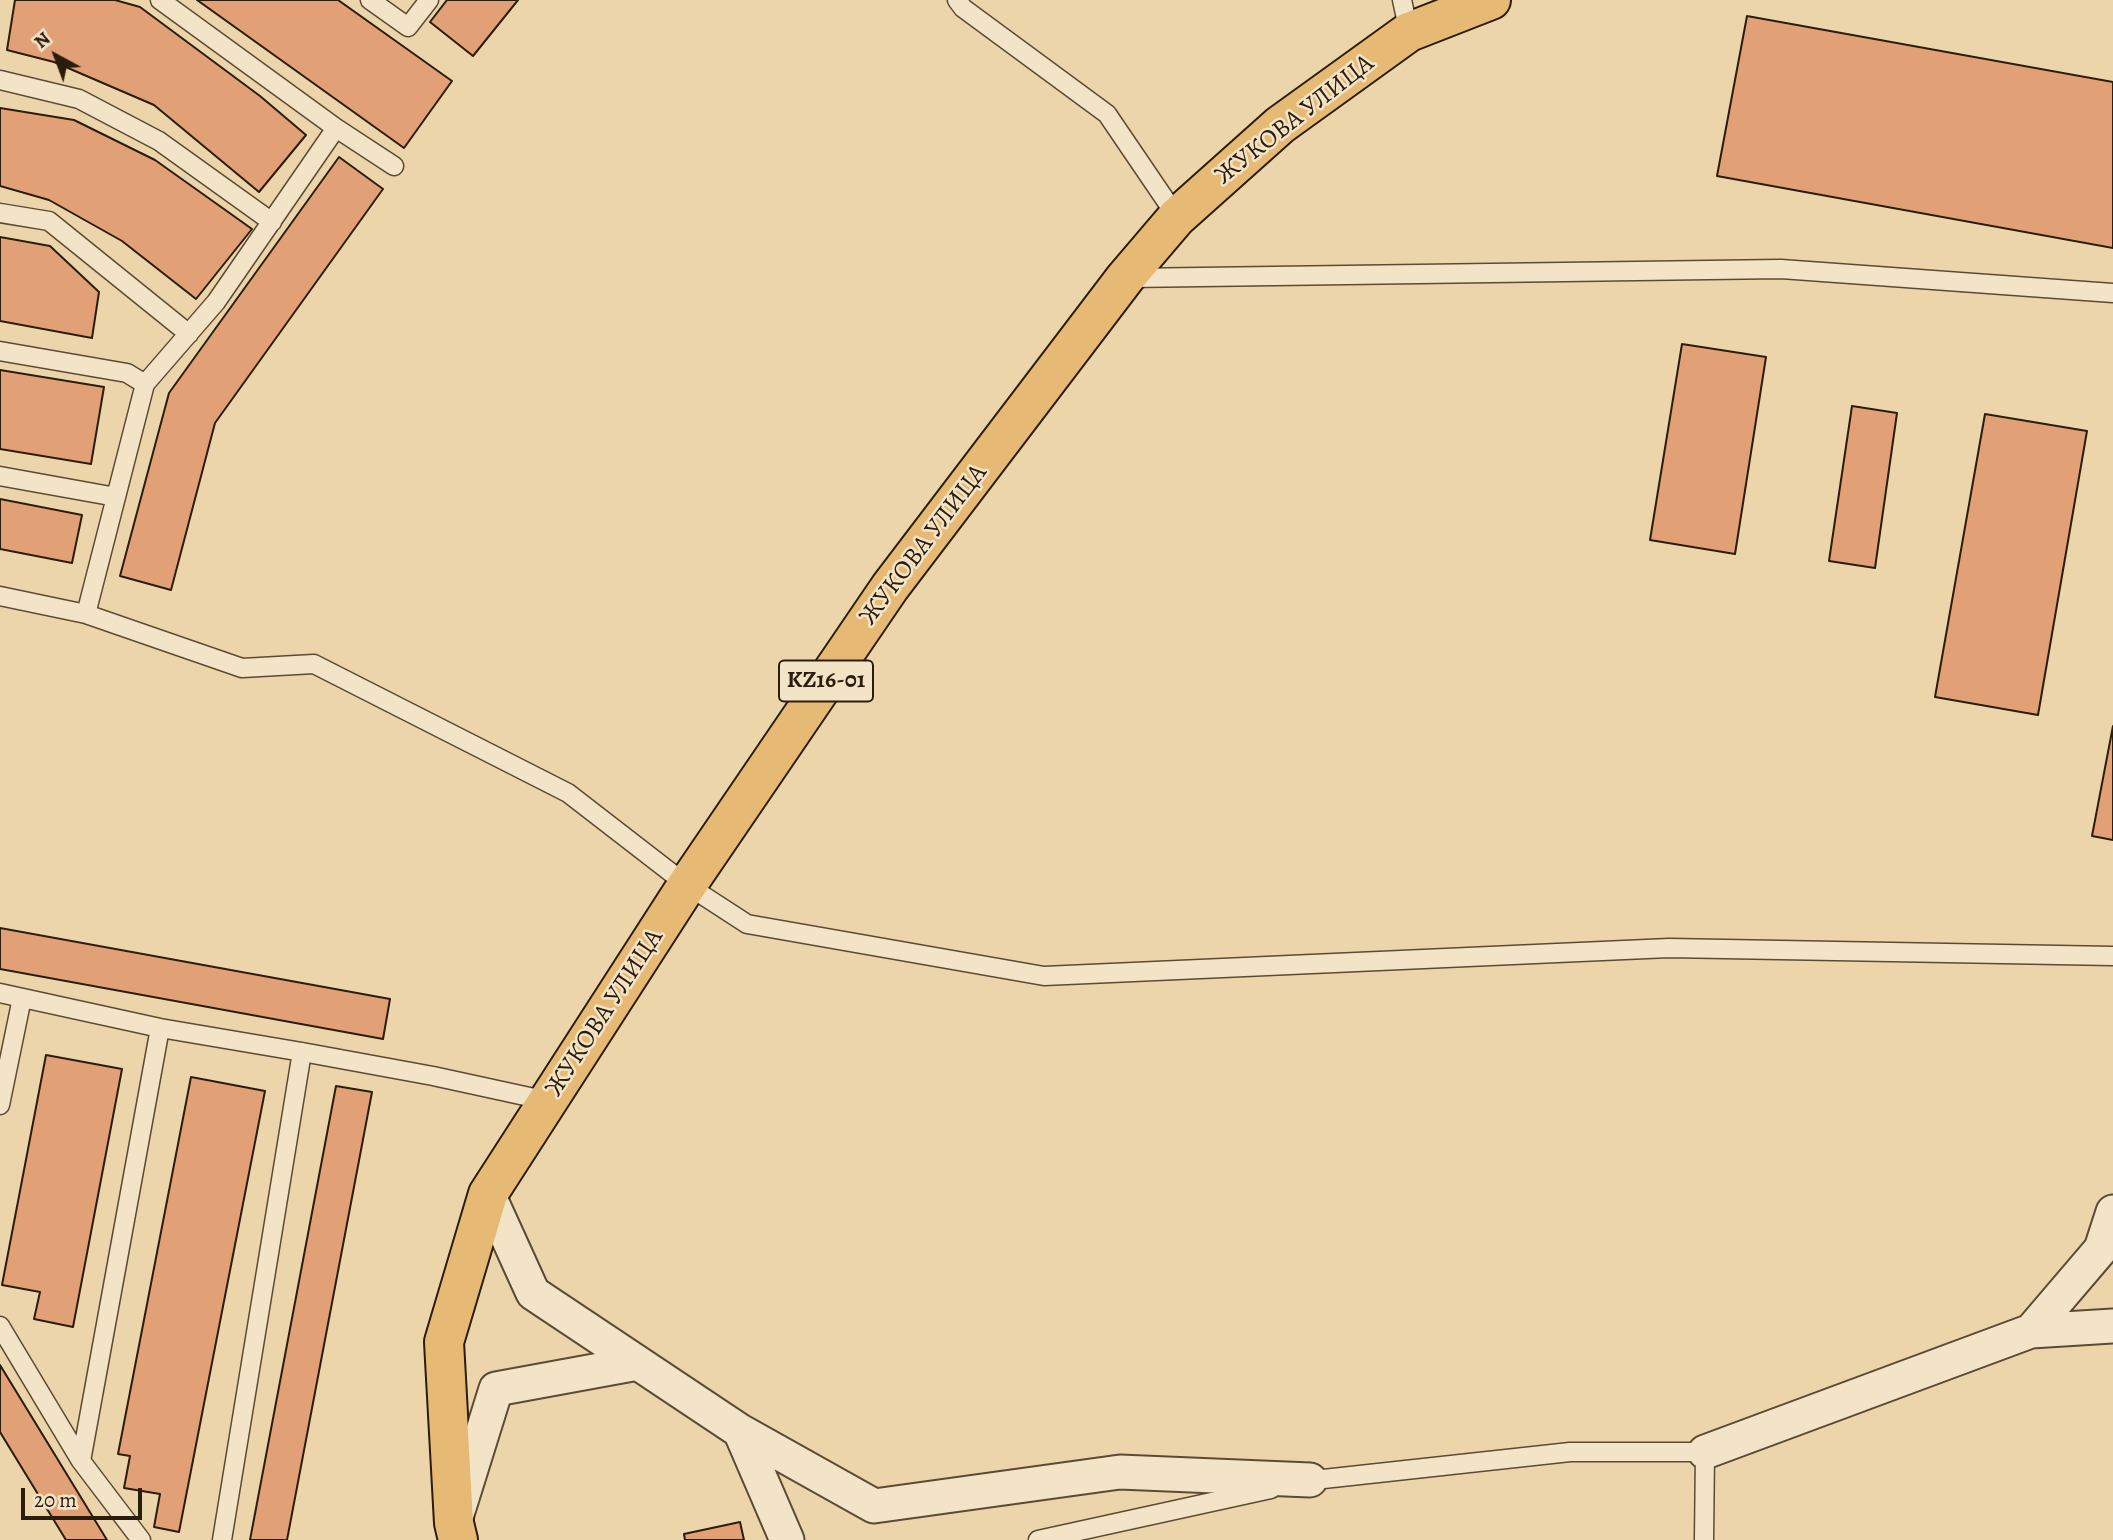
<!DOCTYPE html>
<meta charset="utf-8">
<style>
body{margin:0}
#map{position:relative;width:2113px;height:1540px;overflow:hidden;background:#ecd5aa;font-family:Alegreya,serif}
canvas{display:block}
.north{position:absolute;left:21px;top:21px;width:70px;height:70px;-webkit-text-stroke:5px #f3e4c8;paint-order:stroke;rotate:319deg;font-size:19px;font-weight:700;line-height:28px;text-align:center;color:#2b1d0c}
.north::after{content:'';display:block;margin:auto;width:24px;height:32px;background:#2b1d0c;clip-path:polygon(50% 0,100% 100%,50% 72%,0 100%)}
.scale{position:absolute;left:21px;top:1488px;width:121px;height:32px;box-sizing:border-box;border:4px solid #2b1d0c;border-top:0;padding-left:9px;font-size:21px;line-height:24px;white-space:nowrap;color:#2b1d0c;-webkit-text-stroke:5px #f3e4c8;paint-order:stroke}
</style>
<div id="map">
<canvas width="2113" height="1540"></canvas>
<div class="north">N</div>
<div class="scale">20 m</div>
</div>
<script>
const c = document.querySelector('canvas').getContext('2d');
c.lineJoin = 'round';
function fill(path, color) { c.fillStyle = color; c.fill(path, 'evenodd'); }
const toPath = rows => new Path2D(rows.map(r => 'M' + r).join(''));
function trace(path, color, width, dash) { c.strokeStyle = color; c.lineWidth = width; c.lineCap = dash ? 'butt' : 'round'; c.setLineDash(dash || []); c.stroke(path); }
function label(font, color, halo, rows, align = 'center') {
  c.font = font + ' Alegreya,serif'; c.lineWidth = 5; c.setLineDash([]); c.textBaseline = 'middle'; c.strokeStyle = halo; c.fillStyle = color; for (const [text, x, y, turn = 0] of rows) {
    c.save(); c.translate(x, y); c.rotate((+turn || 0) * Math.PI / 180); c.textAlign = isNaN(turn) ? turn : align; if (halo) c.strokeText(text, 0, 0); c.fillText(text, 0, 0); c.restore();
  }
}
const building = toPath([
 [15,0,115,0,140,7,260,96,306,135,259,192,154,105,54,62,7,50,15,0],
 [197,0,338,0,452,81,404,148,197,0],
 [447,0,518,0,473,56,430,22,447,0],
 [1747,16,2113,82,2113,248,1717,176,1747,16],
 [0,108,74,120,155,160,252,229,196,299,122,241,49,200,0,186,0,108],
 [339,157,383,189,215,423,171,590,120,576,169,393,339,157],
 [0,237,50,246,99,292,92,338,0,321,0,237],
 [1682,344,1766,357,1735,554,1650,540,1682,344],
 [0,370,104,387,91,464,0,449,0,370],
 [1852,406,1897,413,1875,568,1829,561,1852,406],
 [1985,414,2087,431,2038,715,1935,697,1985,414],
 [0,499,82,515,72,563,0,549,0,499],
 [2113,726,2113,840,2092,836,2113,726],
 [0,928,390,999,383,1039,0,969,0,928],
 [46,1055,122,1069,73,1327,34,1319,40,1292,2,1285,46,1055],
 [191,1077,265,1091,179,1532,154,1527,160,1494,124,1488,130,1456,118,1454,191,1077],
 [336,1086,372,1092,287,1540,250,1540,336,1086],
 [0,1365,107,1540,66,1540,0,1432,0,1365],
 [740,1522,744,1540,685,1540,684,1534,740,1522]
]);
const lane = toPath([
 [160,0,336,128],
 [370,0,408,27,429,0],
 [957,0,963,8,1107,114,1177,217],
 [1402,0,1409,32],
 [0,80,79,99,159,141,272,222],
 [0,213,49,221,189,334],
 [1129,278,1781,269,2113,293],
 [0,351,127,373,145,384],
 [0,476,116,497],
 [0,596,86,614,242,668,314,664,568,793,687,885,747,924,1044,976,1669,948,2113,956],
 [86,614,145,384,216,302,336,128,394,166],
 [0,993,160,1028],
 [0,1105,22,998],
 [0,1326,81,1461],
 [1305,1481,1570,1452,1705,1452,1704,1540],
 [141,1540,81,1461,160,1028,302,1052],
 [222,1540,302,1052,433,1076,548,1101],
 [1038,1540,1271,1489]
]);
const street = toPath([
 [488,1194,533,1293,740,1431,874,1506,1120,1472,1310,1480],
 [2031,1331,2113,1326],
 [740,1431,787,1540],
 [1705,1452,2031,1331,2101,1249,2113,1212],
 [457,1514,496,1389,638,1363]
]);
const primary = toPath([
 [458,1540,454,1523,444,1342,488,1194,687,885,890,587,1125,278,1177,217,1280,125,1409,32,1491,0]
]);
const shields = [
 [826,681,94]
];
const shieldNames = [
 ["KZ16-01",826,681]
];
const streetNames = [
 ["ЖУКОВА УЛИЦА",1295,120,-38],
 ["ЖУКОВА УЛИЦА",924,545,-53],
 ["ЖУКОВА УЛИЦА",605,1013,-57]
];
fill(building, '#e2a077');
trace(building, '#2b1d0c', 2);
trace(lane, '#5b4b34', 21);
trace(street, '#5b4b34', 37);
trace(primary, '#2b1d0c', 42);
trace(lane, '#f3e4c8', 18);
trace(street, '#f3e4c8', 33);
trace(primary, '#e6ba75', 38);
for (const [x, y, w] of shields) { const box = new Path2D(); box.roundRect(x - w / 2, y - 20.5, w, 41, 5); c.fillStyle = '#f3e4c8'; c.fill(box); trace(box, '#2b1d0c', 2); }
label('bold 24px', '#2b1d0c', null, shieldNames);
label('26px', '#2b1d0c', '#f3e4c8', streetNames);
</script>
